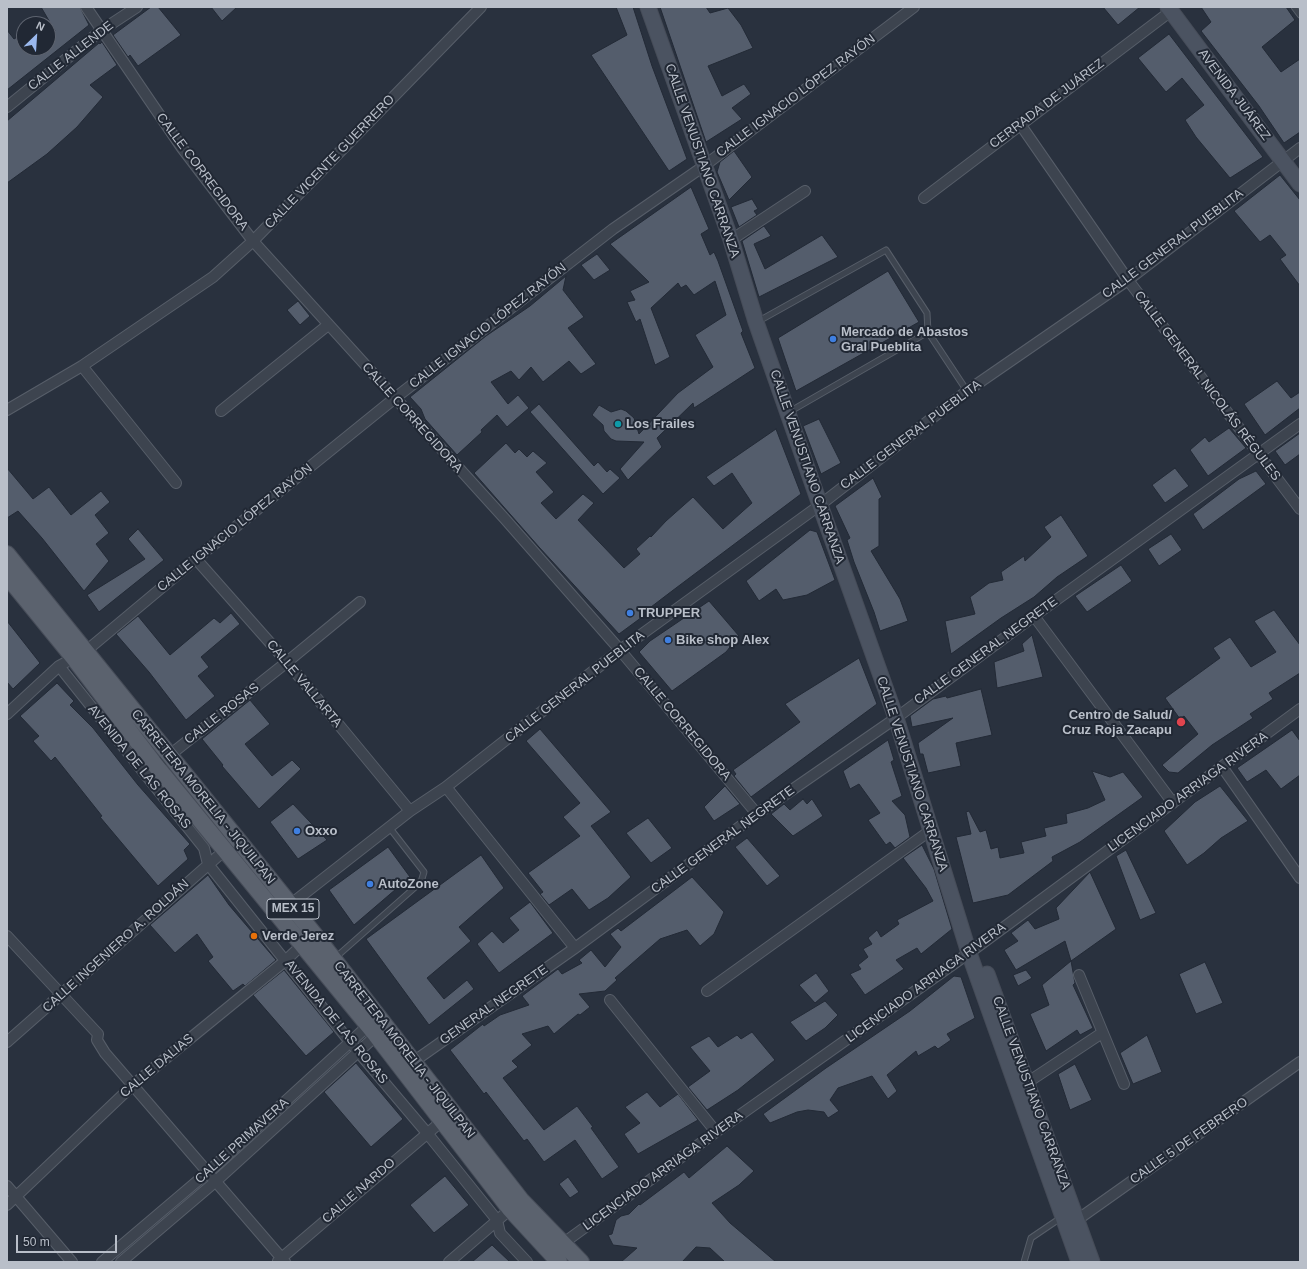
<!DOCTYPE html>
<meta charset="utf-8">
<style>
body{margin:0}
#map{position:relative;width:1307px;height:1269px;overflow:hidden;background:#29313e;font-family:Helvetica,sans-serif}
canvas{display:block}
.frame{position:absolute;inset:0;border:8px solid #b9bfc9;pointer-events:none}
.north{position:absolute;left:16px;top:16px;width:40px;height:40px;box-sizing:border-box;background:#212834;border:1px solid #5e6470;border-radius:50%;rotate:25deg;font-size:11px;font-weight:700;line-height:16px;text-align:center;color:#b9bfc9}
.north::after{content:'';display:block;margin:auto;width:14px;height:18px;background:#9ab8ed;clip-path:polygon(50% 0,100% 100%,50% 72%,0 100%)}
.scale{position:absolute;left:16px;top:1235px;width:101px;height:18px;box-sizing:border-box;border:2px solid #b9bfc9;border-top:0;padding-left:5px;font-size:12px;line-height:14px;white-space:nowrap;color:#b9bfc9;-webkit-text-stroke:3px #212834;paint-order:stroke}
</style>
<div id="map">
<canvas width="1307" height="1269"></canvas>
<div class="frame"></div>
<div class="north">N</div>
<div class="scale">50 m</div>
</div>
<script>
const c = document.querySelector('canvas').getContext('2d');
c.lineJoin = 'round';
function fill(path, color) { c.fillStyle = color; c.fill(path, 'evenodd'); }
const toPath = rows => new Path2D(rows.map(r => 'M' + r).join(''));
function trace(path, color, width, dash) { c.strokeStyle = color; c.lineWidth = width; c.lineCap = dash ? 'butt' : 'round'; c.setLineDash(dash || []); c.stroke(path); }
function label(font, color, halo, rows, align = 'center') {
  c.font = font + ' Helvetica,sans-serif'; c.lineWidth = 4; c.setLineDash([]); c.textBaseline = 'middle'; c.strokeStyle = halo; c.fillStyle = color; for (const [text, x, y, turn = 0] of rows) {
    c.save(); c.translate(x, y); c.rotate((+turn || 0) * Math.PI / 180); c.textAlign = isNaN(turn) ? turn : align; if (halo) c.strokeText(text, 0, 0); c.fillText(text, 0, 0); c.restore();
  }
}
const building = toPath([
 [41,7,80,7,89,25,7,90,7,30,14,39,24,33,24,48,48,48,48,37,55,31,41,7],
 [151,7,158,7,181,35,138,66,130,55,128,57,113,35,151,7],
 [211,7,237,7,222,21,211,7],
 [616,7,633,7,652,66,687,159,669,171,591,55,627,35,616,7],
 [660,7,706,7,710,13,728,8,741,25,753,48,708,66,722,96,744,84,751,94,732,108,742,119,706,142,660,7],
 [1103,7,1140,7,1118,25,1103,7],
 [1201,7,1286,7,1295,20,1262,47,1281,72,1300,59,1300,132,1284,143,1259,106,1201,31,1211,22,1201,7],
 [1169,34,1263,157,1230,178,1196,137,1185,120,1204,105,1182,78,1166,92,1138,58,1169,34],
 [102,42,117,65,90,85,103,97,77,127,47,154,7,183,7,121,99,43,100,44,102,42],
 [734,151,752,177,729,200,717,172,720,162,734,151],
 [1280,175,1300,200,1300,286,1280,259,1286,255,1270,235,1260,242,1234,211,1280,175],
 [691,187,709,229,701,234,710,255,714,252,718,261,743,331,741,333,755,368,694,408,693,403,657,438,662,447,628,480,620,469,644,442,616,441,611,439,604,431,603,425,592,415,599,405,611,412,621,409,626,411,634,418,639,434,678,393,713,367,695,335,726,315,715,281,694,295,686,285,681,288,678,283,651,308,670,357,655,365,640,319,636,322,627,302,635,300,630,291,649,282,610,244,691,187],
 [752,199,758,209,754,211,757,215,739,227,731,207,752,199],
 [764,226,771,236,754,244,765,269,822,235,838,257,759,297,742,241,764,226],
 [597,254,610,270,594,280,581,265,597,254],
 [888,271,919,322,796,391,778,338,888,271],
 [566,276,563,290,584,317,568,328,596,364,581,374,569,361,543,382,531,367,519,380,511,371,491,382,508,404,518,395,529,408,507,427,497,415,481,430,482,432,457,455,425,419,421,409,410,397,486,336,530,306,566,276],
 [298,301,310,316,300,325,287,310,298,301],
 [1277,381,1291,398,1300,392,1300,408,1265,435,1244,404,1277,381],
 [539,404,594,466,598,462,607,472,610,469,620,478,603,494,530,412,539,404],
 [819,419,841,463,821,474,803,426,819,419],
 [1229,428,1246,448,1208,476,1190,450,1205,437,1209,442,1229,428],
 [776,429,801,494,672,591,651,607,653,609,619,634,539,547,474,473,506,443,515,453,519,449,527,457,533,451,547,463,536,472,554,492,541,503,556,519,583,494,594,503,578,520,624,568,640,554,636,549,650,536,651,537,666,521,693,497,723,529,752,503,732,473,714,486,706,477,776,429],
 [1300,433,1300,454,1285,465,1275,451,1300,433],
 [7,468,33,499,49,487,71,515,101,491,110,502,95,515,109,533,96,544,109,561,84,591,42,538,18,511,7,518,7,468],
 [1175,468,1189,486,1165,503,1152,485,1175,468],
 [1256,471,1266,484,1203,530,1193,514,1239,479,1256,471],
 [873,478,882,497,879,499,879,546,871,551,900,599,908,621,880,631,874,612,854,562,847,540,850,538,835,506,873,478],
 [1061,515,1088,556,1057,577,1034,597,1001,618,951,654,945,621,975,614,970,597,989,583,1003,580,1001,572,1024,556,1025,561,1051,537,1044,527,1061,515],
 [138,529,164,560,99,612,87,595,145,559,128,539,138,529],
 [810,530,817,532,835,580,807,595,783,600,776,589,759,601,746,581,810,530],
 [1171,534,1182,550,1159,566,1148,549,1171,534],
 [1121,565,1132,581,1087,612,1075,596,1121,565],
 [709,601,739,636,726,652,672,691,639,652,650,641,709,601],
 [1274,610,1300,645,1300,673,1269,693,1273,699,1250,714,1253,718,1212,745,1178,773,1169,772,1162,765,1198,734,1184,716,1180,719,1165,698,1220,658,1213,648,1230,637,1251,667,1276,652,1254,621,1274,610],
 [231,613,240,624,201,657,209,667,198,676,215,696,186,720,149,672,116,634,138,616,170,655,214,618,220,623,231,613],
 [7,621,40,663,13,689,7,682,7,621],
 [1032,635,1043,677,997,688,994,662,1024,651,1022,644,1032,635],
 [859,658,877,704,751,797,734,776,736,774,733,770,800,722,785,704,859,658],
 [57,683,74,701,70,705,93,728,138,785,190,844,184,850,188,859,158,886,100,817,102,816,55,757,51,761,33,741,39,736,20,716,57,683],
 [981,689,992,735,956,743,961,766,928,773,923,754,920,754,918,743,953,718,912,727,910,716,933,699,946,696,947,698,981,689],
 [250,700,270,724,245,744,272,776,292,760,301,769,259,809,222,766,223,765,202,739,250,700],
 [540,729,611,812,591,826,631,877,608,898,589,910,572,889,549,905,540,894,543,892,528,873,580,836,563,817,580,803,526,741,540,729],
 [1292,730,1300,741,1300,775,1281,789,1266,770,1247,782,1237,768,1292,730],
 [888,740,894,760,891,762,902,796,892,801,905,815,910,837,895,848,890,842,886,845,868,820,880,813,859,784,850,789,843,771,888,740],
 [1092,771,1110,777,1123,772,1143,797,1080,842,1052,857,1053,861,1008,895,973,903,956,837,971,834,966,812,969,811,980,832,986,830,991,849,998,847,1000,858,1024,853,1021,842,1046,836,1044,828,1067,823,1066,814,1088,808,1105,800,1092,771],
 [725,786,740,804,714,821,704,807,725,786],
 [1220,786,1248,821,1221,838,1204,853,1187,865,1164,831,1195,802,1220,786],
 [803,799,807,804,812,799,823,816,793,836,771,814,784,804,790,810,803,799],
 [293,804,327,840,298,859,270,822,293,804],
 [648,818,672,848,651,863,626,833,648,818],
 [747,838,780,876,767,886,735,847,747,838],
 [922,845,934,869,952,929,921,954,917,948,896,960,904,969,865,995,850,974,861,969,858,965,868,957,863,949,872,944,868,938,877,930,881,937,899,924,897,920,933,901,926,888,903,858,922,845],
 [388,847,410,877,354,925,329,890,388,847],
 [1126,850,1156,913,1140,920,1116,856,1126,850],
 [481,855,504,888,459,927,471,941,427,978,444,999,467,980,474,989,429,1025,366,939,481,855],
 [1090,872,1116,929,1071,961,1065,941,1016,970,1004,950,1018,941,1011,933,1028,920,1035,929,1059,919,1056,908,1090,872],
 [208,875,229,905,276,960,245,986,243,984,233,991,208,961,213,957,197,934,175,953,150,925,208,875],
 [692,877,724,912,714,934,700,946,687,930,660,939,615,978,617,980,605,991,579,994,590,1007,580,1015,578,1014,554,1034,548,1026,522,1034,532,1045,512,1061,518,1067,503,1078,544,1130,577,1106,593,1127,591,1128,619,1167,602,1179,575,1140,544,1162,527,1139,524,1141,486,1092,484,1094,450,1050,483,1024,484,1026,500,1015,529,1005,522,996,558,969,562,974,582,963,579,960,591,950,605,967,621,947,610,934,618,928,621,931,692,877],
 [530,902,553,933,499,973,477,944,492,931,503,943,519,930,509,918,530,902],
 [1071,961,1075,983,1073,985,1093,1028,1080,1035,1077,1030,1046,1051,1030,1014,1049,1005,1042,985,1071,961],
 [1205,962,1223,1003,1196,1014,1179,974,1205,962],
 [284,970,334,1032,306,1056,253,995,284,970],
 [1026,970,1032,978,1018,986,1013,975,1026,970],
 [816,973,829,991,815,1003,799,985,816,973],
 [954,976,961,977,975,1018,947,1034,951,1040,938,1049,935,1046,918,1056,916,1051,887,1075,897,1091,888,1099,872,1076,838,1088,830,1100,839,1111,828,1118,824,1112,808,1110,797,1112,770,1123,763,1114,826,1068,910,1011,954,976],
 [825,1001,838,1015,825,1028,806,1041,790,1022,825,1001],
 [752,1032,775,1060,738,1090,707,1110,688,1087,710,1071,690,1047,709,1036,718,1047,737,1035,741,1039,752,1032],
 [1147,1035,1162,1072,1133,1084,1120,1053,1147,1035],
 [356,1063,403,1119,371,1147,324,1092,356,1063],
 [1075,1064,1092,1100,1070,1110,1058,1074,1075,1064],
 [647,1092,660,1107,678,1094,698,1120,638,1154,624,1134,640,1123,625,1107,647,1092],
 [727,1146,754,1171,739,1185,712,1203,730,1223,776,1262,725,1262,710,1248,696,1247,682,1262,621,1262,637,1248,613,1245,608,1235,612,1234,616,1220,621,1216,629,1214,639,1204,640,1205,684,1172,689,1178,727,1146],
 [445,1176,469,1205,434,1233,410,1205,445,1176],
 [568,1177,579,1192,570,1198,559,1184,568,1177],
 [492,1245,510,1262,472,1262,492,1245]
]);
const lane = toPath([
 [1294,7,1300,15],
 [757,322,886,250,927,313,928,332,967,391],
 [789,412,928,332],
 [335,958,421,882,424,872,389,827],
 [1024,1262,1031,1238,1062,1217]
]);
const street = toPath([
 [86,7,182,148,253,241,505,519,620,650,757,814],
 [7,107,102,30,137,7],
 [1020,124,1128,280,1300,509],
 [924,198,1171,11],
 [731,240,805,191],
 [82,366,176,483],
 [7,410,82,366,213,277,253,241,481,7],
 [221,411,328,325],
 [196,559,287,662,410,811],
 [1034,616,1173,803],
 [59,666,204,848,208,864,350,1042,427,1133,497,1220,500,1233,527,1262],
 [7,714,59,666,86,651,196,559,395,398,613,229,704,166,914,7],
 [156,766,287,662,360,602],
 [1223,768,1300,878],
 [446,787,575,948],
 [277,915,410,811,446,787,620,650,820,505,967,391,1128,280,1300,148],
 [7,936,98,1034,97,1040,105,1053,285,1262],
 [1079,975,1124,1084],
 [707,991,931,830],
 [610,1000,716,1132],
 [7,1042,225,850],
 [413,1062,575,948,757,814,896,718,1034,616,1300,424],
 [1022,1086,1102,1033],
 [7,1186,72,1262],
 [7,1205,133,1085,285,961,306,941],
 [1072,1219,1077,1220,1300,1062],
 [558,1247,716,1132,969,953,1300,709],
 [278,1261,442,1121],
 [102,1262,208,1172,371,1023],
 [121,1262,215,1182,380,1032],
 [449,1262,514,1206]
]);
const secondary = toPath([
 [648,7,731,240,756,322,820,505,896,718,969,953,1079,1262],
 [1168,7,1300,184],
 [987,974,1092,1262]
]);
const primary = toPath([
 [7,554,314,934,521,1200,581,1262],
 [7,576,73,657,156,766,376,1035,510,1209,559,1262]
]);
const markers = [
 [833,339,4,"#3f7fe0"],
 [618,424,4,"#0f9aa8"],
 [630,613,4,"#3f7fe0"],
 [668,640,4,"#3f7fe0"],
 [1181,722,5,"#e0444e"],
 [297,831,4,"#3f7fe0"],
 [370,884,4,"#3f7fe0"],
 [254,936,4,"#e8710a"]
];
const shields = [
 [293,909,52]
];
const shieldNames = [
 ["MEX 15",293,909]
];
const streetNames = [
 ["CALLE ALLENDE",71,56,-38],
 ["AVENIDA JUÁREZ",1234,95,53],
 ["CALLE IGNACIO LÓPEZ RAYÓN",796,96,-37],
 ["CERRADA DE JUÁREZ",1047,104,-37],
 ["CALLE VENUSTIANO CARRANZA",702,161,71],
 ["CALLE VICENTE GUERRERO",330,162,-46],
 ["CALLE CORREGIDORA",202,172,53],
 ["CALLE GENERAL PUEBLITA",1173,244,-37],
 ["CALLE IGNACIO LÓPEZ RAYÓN",488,326,-38],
 ["CALLE GENERAL NICOLÁS RÉGULES",1207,386,53],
 ["CALLE CORREGIDORA",412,418,48],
 ["CALLE GENERAL PUEBLITA",911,435,-37],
 ["CALLE VENUSTIANO CARRANZA",807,467,71],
 ["CALLE IGNACIO LÓPEZ RAYÓN",235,528,-39],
 ["CALLE GENERAL NEGRETE",986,651,-36],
 ["CALLE VALLARTA",304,684,50],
 ["CALLE GENERAL PUEBLITA",575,687,-38],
 ["CALLE ROSAS",222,714,-38],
 ["CALLE CORREGIDORA",682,724,50],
 ["AVENIDA DE LAS ROSAS",139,767,51],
 ["CALLE VENUSTIANO CARRANZA",912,774,72],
 ["LICENCIADO ARRIAGA RIVERA",1188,792,-36],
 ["CARRETERA MORELIA - JIQUILPAN",203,797,51],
 ["CALLE GENERAL NEGRETE",723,840,-36],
 ["CALLE INGENIERO A. ROLDÁN",116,946,-42],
 ["LICENCIADO ARRIAGA RIVERA",926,983,-36],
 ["GENERAL NEGRETE",494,1005,-35],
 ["AVENIDA DE LAS ROSAS",336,1022,51],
 ["CARRETERA MORELIA - JIQUILPAN",404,1050,52],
 ["CALLE DALIAS",157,1066,-40],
 ["CALLE VENUSTIANO CARRANZA",1031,1093,70],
 ["CALLE PRIMAVERA",242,1141,-42],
 ["CALLE 5 DE FEBRERO",1189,1141,-35],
 ["LICENCIADO ARRIAGA RIVERA",663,1171,-36],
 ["CALLE NARDO",359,1191,-41]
];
const poiNames = [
 ["Mercado de Abastos",841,332],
 ["Gral Pueblita",841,347],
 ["Los Frailes",626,424],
 ["TRUPPER",638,613],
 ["Bike shop Alex",676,640],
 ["Centro de Salud/",1172,715,"right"],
 ["Cruz Roja Zacapu",1172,730,"right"],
 ["Oxxo",305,831],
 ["AutoZone",378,884],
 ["Verde Jerez",262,936]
];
fill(building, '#545d6c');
trace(building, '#232a36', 1);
trace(lane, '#575e69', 7);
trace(street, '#575e69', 12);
trace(secondary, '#464c58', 17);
trace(primary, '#464c58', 18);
trace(lane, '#3d444f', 5);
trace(street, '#3d444f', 10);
trace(secondary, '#4b5361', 15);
trace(primary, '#5b626e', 16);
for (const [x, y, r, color] of markers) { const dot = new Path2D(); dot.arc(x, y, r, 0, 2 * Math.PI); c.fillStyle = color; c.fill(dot); trace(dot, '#212834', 1.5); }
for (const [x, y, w] of shields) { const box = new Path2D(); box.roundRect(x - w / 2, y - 10, w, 20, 3); c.fillStyle = '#212834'; c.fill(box); trace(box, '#b9bfc9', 1); }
label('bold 12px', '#b9bfc9', null, shieldNames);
label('13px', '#b9bfc9', '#212834', streetNames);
label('bold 13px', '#b9bfc9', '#212834', poiNames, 'left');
</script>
